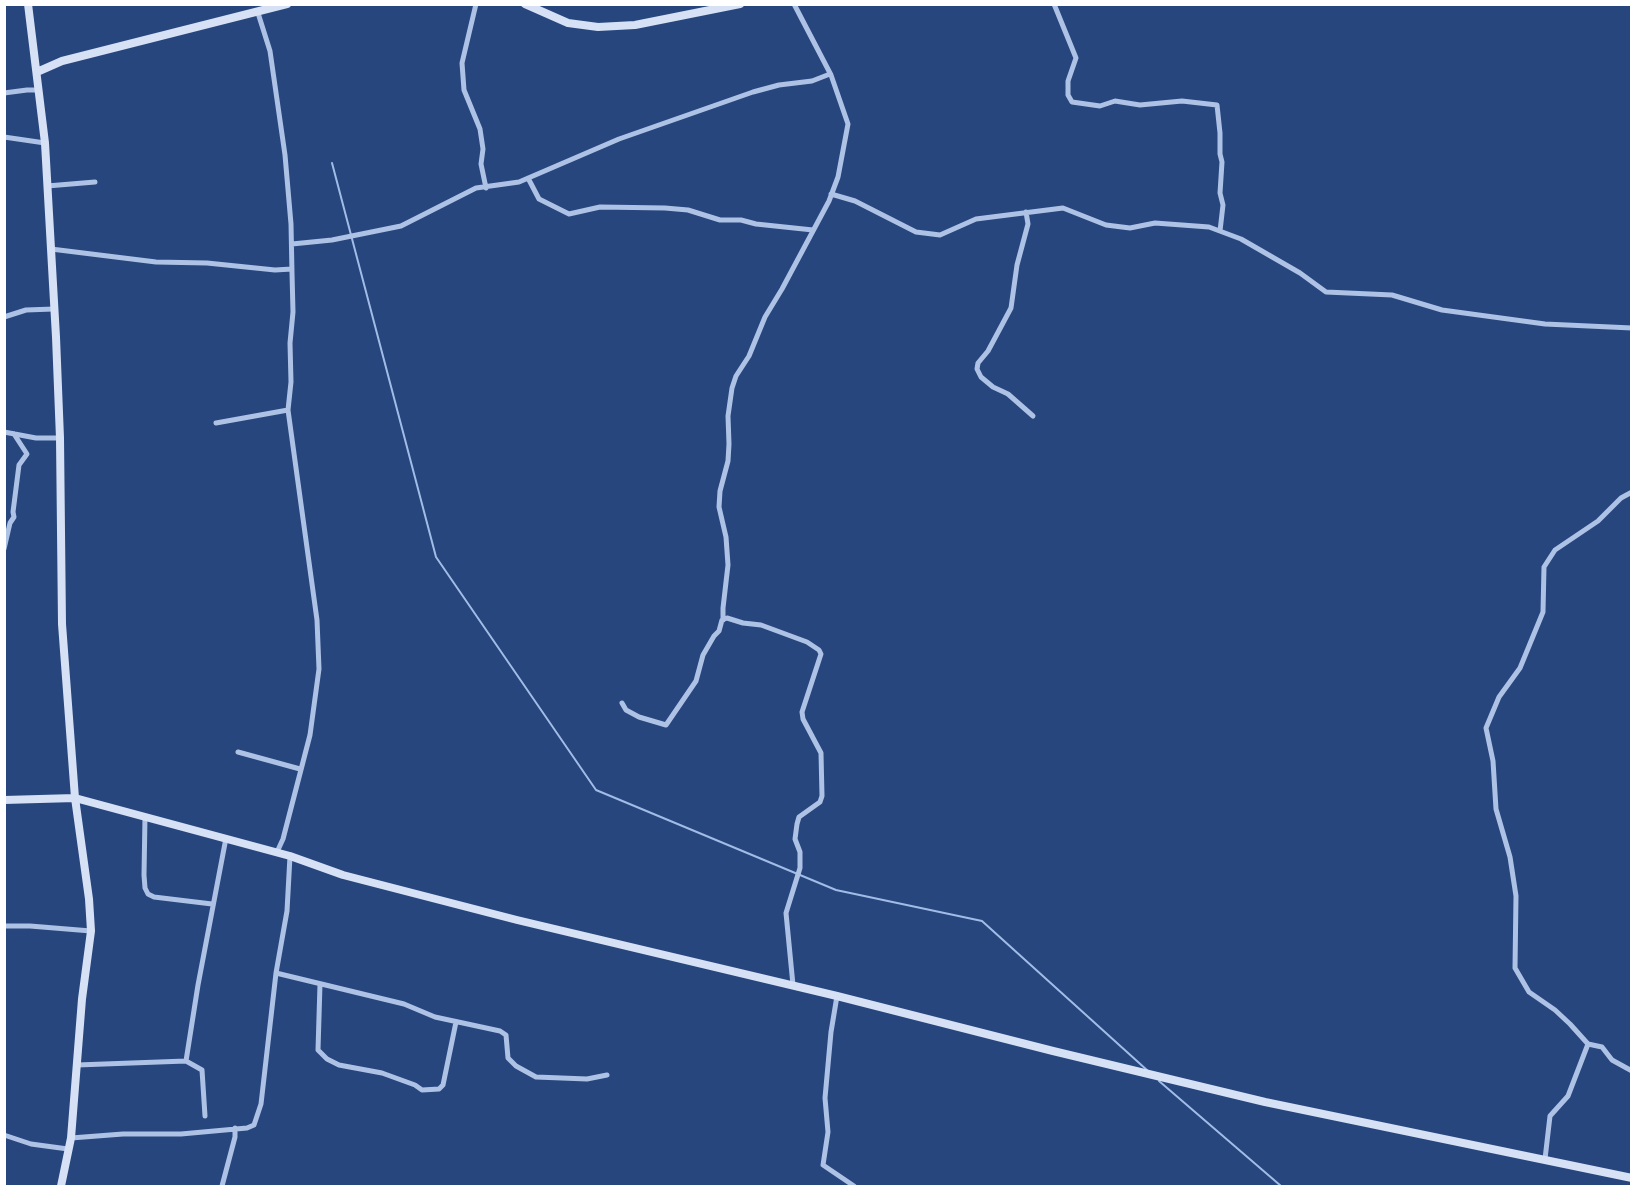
<!DOCTYPE html>
<style>
body{margin:0}
#map{position:relative;width:1636px;height:1191px;overflow:hidden;background:#27467e;font-family:Commissioner,sans-serif}
canvas{display:block}
.frame{position:absolute;inset:0;border:6px solid #fff;pointer-events:none}
</style>
<div id="map">
<canvas width="1636" height="1191"></canvas>
<div class="frame"></div>
</div>
<script>
const c = document.querySelector('canvas').getContext('2d');
c.lineJoin = 'round';
const toPath = rows => new Path2D(rows.map(r => 'M' + r).join(''));
function trace(path, color, width, dash) { c.strokeStyle = color; c.lineWidth = width; c.lineCap = dash ? 'butt' : 'round'; c.setLineDash(dash || []); c.stroke(path); }
const stream = toPath([
 [332,163,436,557,596,790,836,890,982,921,1148,1071],
 [1159,1081,1281,1186]
]);
const street = toPath([
 [476,4,462,63,464,90,480,129,483,149,481,164,486,188],
 [1054,4,1076,58,1068,81,1068,95,1072,102,1100,106,1115,101,1140,105,1182,101,1217,105,1220,133,1220,154,1222,162,1220,193,1223,205,1220,231],
 [258,13,270,51,285,155,291,224,292,273,293,312,290,343,291,382,288,410,317,620,319,669,310,735,283,839,277,852],
 [4,93,27,90,39,90],
 [4,137,45,143],
 [528,178,539,199,569,214,600,207,665,208,688,210,720,220,741,220,756,224,813,230],
 [47,186,95,182],
 [831,194,855,201,916,232,940,235,976,219,1063,208,1106,225,1130,228,1155,223,1209,227,1241,239,1300,273,1326,292,1392,295,1442,310,1545,324,1632,328],
 [1026,212,1028,224,1017,265,1011,308,988,351,978,363,977,369,981,377,993,387,1008,394,1033,416],
 [292,244,332,240,401,226,476,188,519,182,619,139,753,92,779,85,812,81,830,74],
 [51,249,156,262,207,263,275,270,292,269],
 [4,317,26,310,54,309],
 [216,423,288,410],
 [4,432,36,438,60,438],
 [4,549,10,523,14,517,13,512,19,465,27,454,14,434],
 [723,620,723,608,728,565,726,537,719,507,720,491,728,461,729,444,728,416,732,388,736,376,749,356,765,317,782,289,829,201,838,177,848,124,831,75,794,4],
 [622,703,626,710,639,717,666,725,696,681,703,655,714,636,719,631,722,620,727,618,743,623,761,625,807,642,819,650,821,654,802,712,803,719,821,753,822,796,820,802,799,817,797,824,795,839,800,852,800,868,786,913,793,985],
 [238,752,300,769],
 [145,817,144,875,145,888,148,894,154,897,212,904],
 [4,926,30,926,91,931],
 [276,973,404,1004,435,1017,500,1031,506,1035,508,1058,516,1066,536,1077,587,1079,607,1075],
 [320,984,318,1050,327,1059,339,1065,382,1073,415,1085,422,1090,439,1089,443,1085,456,1022],
 [837,996,831,1032,825,1098,828,1132,823,1165,854,1186],
 [1588,1044,1602,1047,1612,1060,1632,1071],
 [186,1061,202,1070,205,1116],
 [77,1065,186,1061,198,985,226,838],
 [4,1135,31,1144,68,1149],
 [71,1138,123,1134,181,1134,247,1128,254,1125,261,1104,276,973,287,911,290,856],
 [1545,1159,1550,1116,1568,1096,1588,1044,1570,1024,1555,1010,1529,992,1515,968,1516,896,1510,857,1496,809,1493,761,1486,728,1499,697,1520,668,1543,612,1544,567,1555,550,1598,521,1621,498,1632,492],
 [222,1186,235,1137,235,1128]
]);
const secondary = toPath([
 [28,4,45,143,56,337,60,438,62,624,75,798,89,899,91,931,82,999,71,1138,61,1186],
 [525,4,568,23,598,27,635,25,740,4],
 [37,72,62,61,287,4],
 [4,800,75,798,290,856,343,875,517,920,837,996,1053,1051,1265,1102,1632,1178]
]);
trace(stream, '#a1bce6', 2);
trace(street, '#adc2e5', 5);
trace(secondary, '#d6e1f5', 8);
</script>
